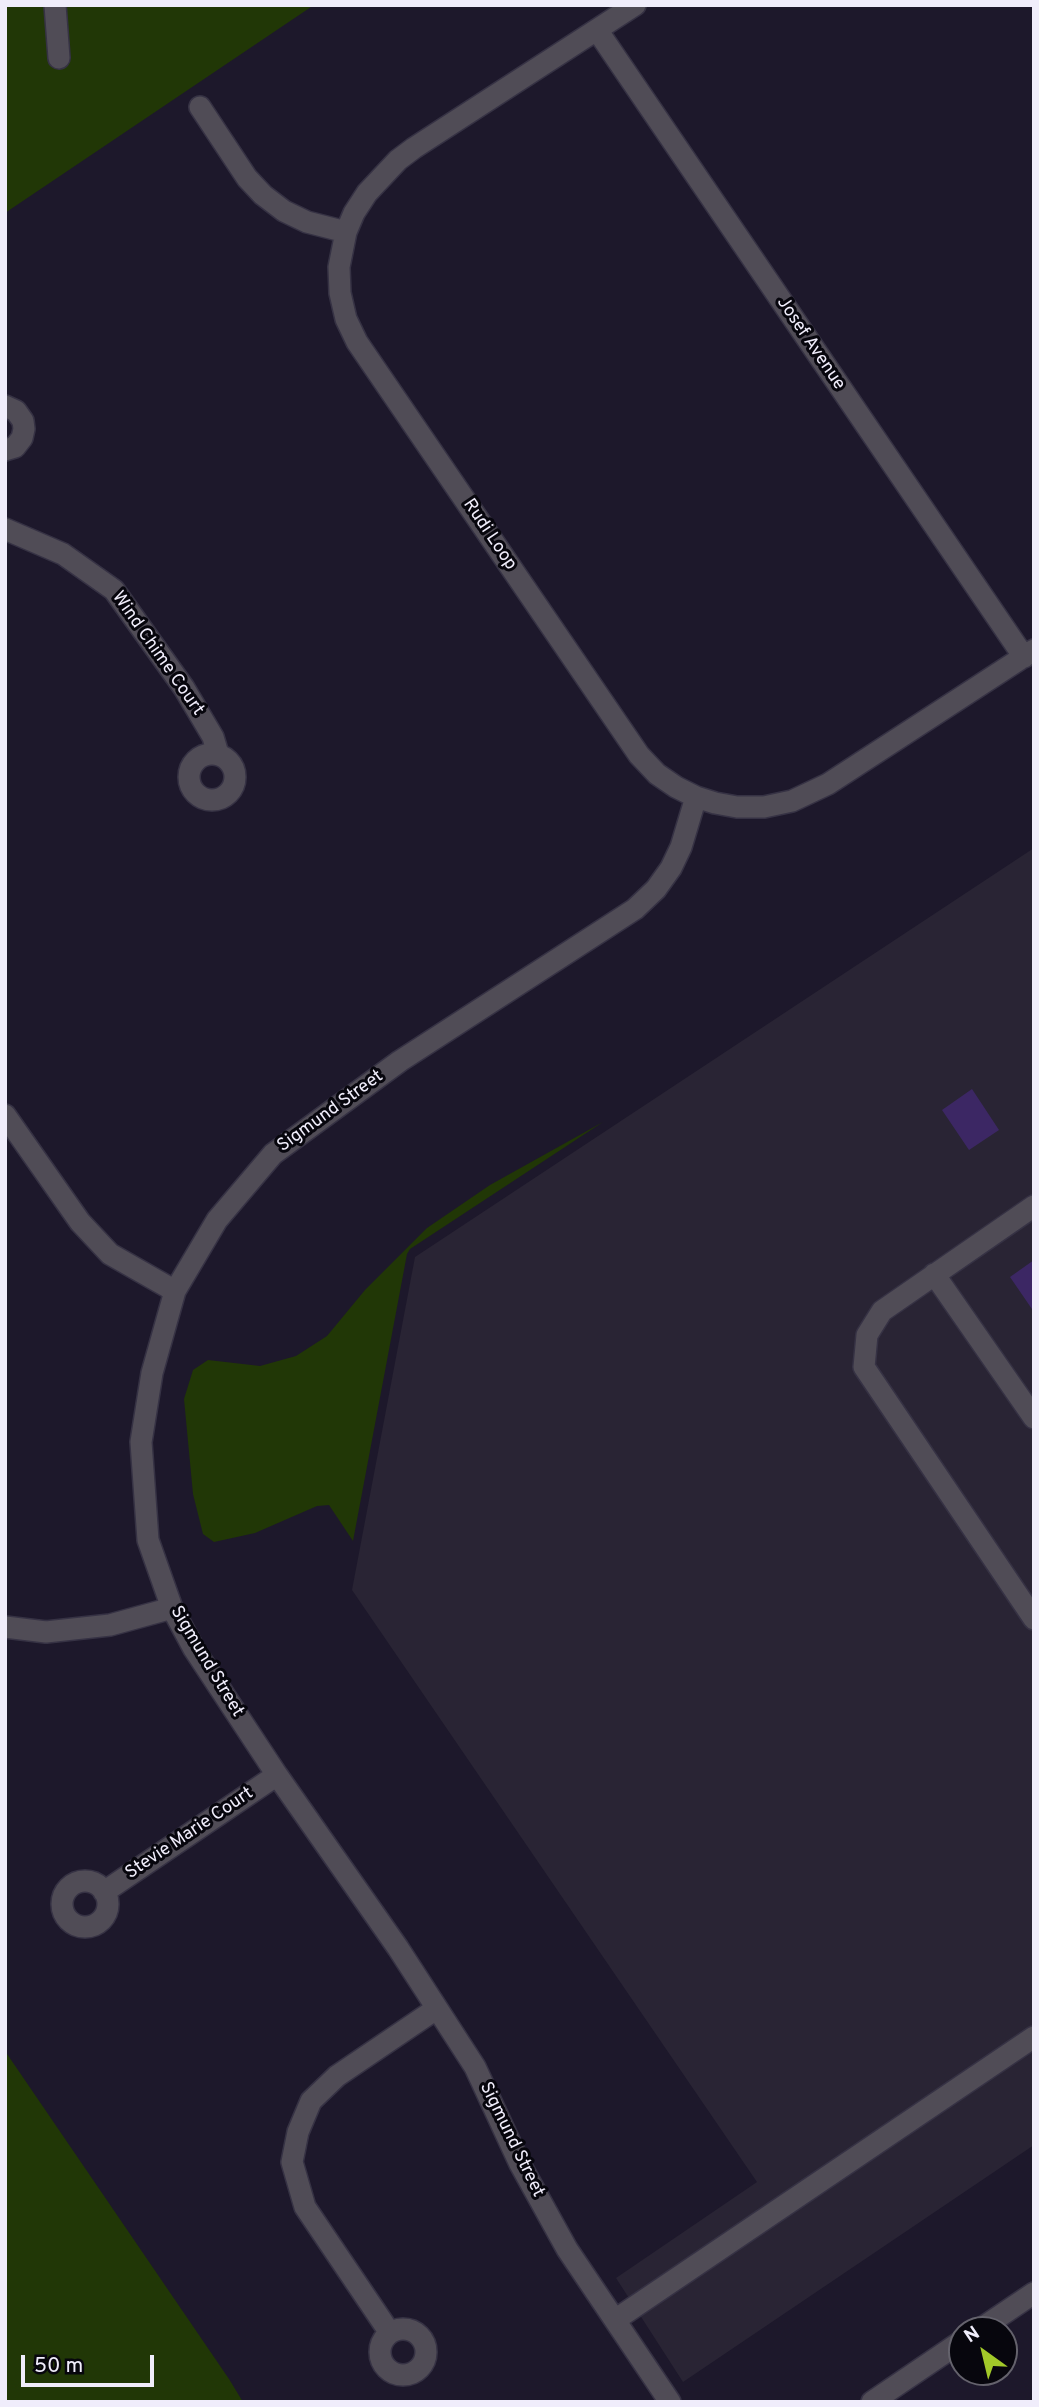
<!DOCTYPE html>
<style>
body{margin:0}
#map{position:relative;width:1039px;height:2407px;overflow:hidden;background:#1d182b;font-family:Overpass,sans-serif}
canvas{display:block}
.frame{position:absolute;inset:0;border:7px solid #f0edfb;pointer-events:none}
.north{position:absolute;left:948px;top:2316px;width:70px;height:70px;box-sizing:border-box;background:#07060d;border:2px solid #64626c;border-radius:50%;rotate:326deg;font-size:19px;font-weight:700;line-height:28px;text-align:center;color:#f0edfb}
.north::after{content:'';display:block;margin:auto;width:24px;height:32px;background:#a2c929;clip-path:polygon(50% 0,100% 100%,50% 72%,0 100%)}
.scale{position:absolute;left:21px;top:2355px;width:133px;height:32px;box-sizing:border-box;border:4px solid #f0edfb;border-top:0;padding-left:9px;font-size:21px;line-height:24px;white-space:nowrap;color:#f0edfb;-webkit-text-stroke:5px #07060d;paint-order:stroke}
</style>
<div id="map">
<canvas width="1039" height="2407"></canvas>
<div class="frame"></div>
<div class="north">N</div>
<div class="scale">50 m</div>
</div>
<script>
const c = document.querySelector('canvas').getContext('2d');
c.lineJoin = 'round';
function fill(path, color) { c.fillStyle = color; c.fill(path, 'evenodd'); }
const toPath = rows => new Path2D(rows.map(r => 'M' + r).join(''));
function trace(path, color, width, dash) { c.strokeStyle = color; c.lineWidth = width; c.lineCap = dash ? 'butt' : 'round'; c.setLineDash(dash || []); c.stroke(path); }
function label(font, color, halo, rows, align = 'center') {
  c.font = font + ' Overpass,sans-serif'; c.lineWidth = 6; c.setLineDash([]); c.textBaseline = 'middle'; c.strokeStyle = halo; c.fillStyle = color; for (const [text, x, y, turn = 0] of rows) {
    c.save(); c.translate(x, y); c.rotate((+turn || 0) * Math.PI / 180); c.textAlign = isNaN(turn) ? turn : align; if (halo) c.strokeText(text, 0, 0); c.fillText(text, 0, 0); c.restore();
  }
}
const education = toPath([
 [1034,848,1034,2145,683,2382,616,2278,757,2182,352,1590,415,1257]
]);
const green = toPath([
 [5,5,314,5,5,213],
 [603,1122,410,1249,407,1254,353,1541,329,1505,317,1506,255,1533,214,1542,203,1534,193,1494,184,1399,193,1370,208,1360,260,1366,296,1356,327,1336,365,1290,427,1228,490,1185],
 [5,2051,229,2379,243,2402,5,2402]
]);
const building = toPath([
 [972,1089,999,1130,969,1150,942,1110],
 [1034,1260,1034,1312,1010,1277]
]);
const minor = toPath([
 [55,5,59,58],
 [635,5,414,148,398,160,367,193,354,213,346,232,339,267,340,293,346,319,357,342,639,755,657,774,676,787,696,797,715,803,737,807,764,807,792,801,828,784,1034,650],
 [597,30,1024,657],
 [200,107,247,178,263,195,284,211,307,222,346,232],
 [5,406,16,411,23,421,24,429,22,438,15,447,5,450],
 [5,529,63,554,114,590,184,688,213,737,218,754],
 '189 777a23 23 0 1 1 46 0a23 23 0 1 1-46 0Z',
 [5,1115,80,1222,110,1254,175,1291],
 [1034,1206,882,1311,867,1335,864,1367,1034,1619],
 [934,1274,1034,1418],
 [5,1627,46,1632,110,1625,172,1608],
 '62 1904a23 23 0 1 1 46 0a23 23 0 1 1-46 0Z',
 [104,1892,277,1775],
 [615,2320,1034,2037],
 '380 2352a23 23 0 1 1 46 0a23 23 0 1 1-46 0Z',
 [979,2330,1034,2293],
 [390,2333,305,2207,292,2162,298,2132,311,2101,337,2076,436,2009],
 [670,2402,567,2249,520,2164,475,2067,398,1948,277,1775,194,1649,172,1608,148,1540,141,1442,152,1373,175,1291,217,1220,273,1154,400,1061,635,909,656,889,671,868,681,847,696,797],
 [872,2402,962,2341]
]);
const streetNames = [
 ["Josef Avenue",810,344,56],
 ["Rudi Loop",489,535,56],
 ["Wind Chime Court",157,654,55],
 ["Sigmund Street",331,1112,-36],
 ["Sigmund Street",206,1662,59],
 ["Stevie Marie Court",190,1834,-34],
 ["Sigmund Street",511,2140,64]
];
fill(education, '#292434');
fill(green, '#213706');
fill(building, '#3c2764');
trace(minor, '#363244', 24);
trace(minor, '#504c56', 21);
label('18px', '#f0edfb', '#07060d', streetNames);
</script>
